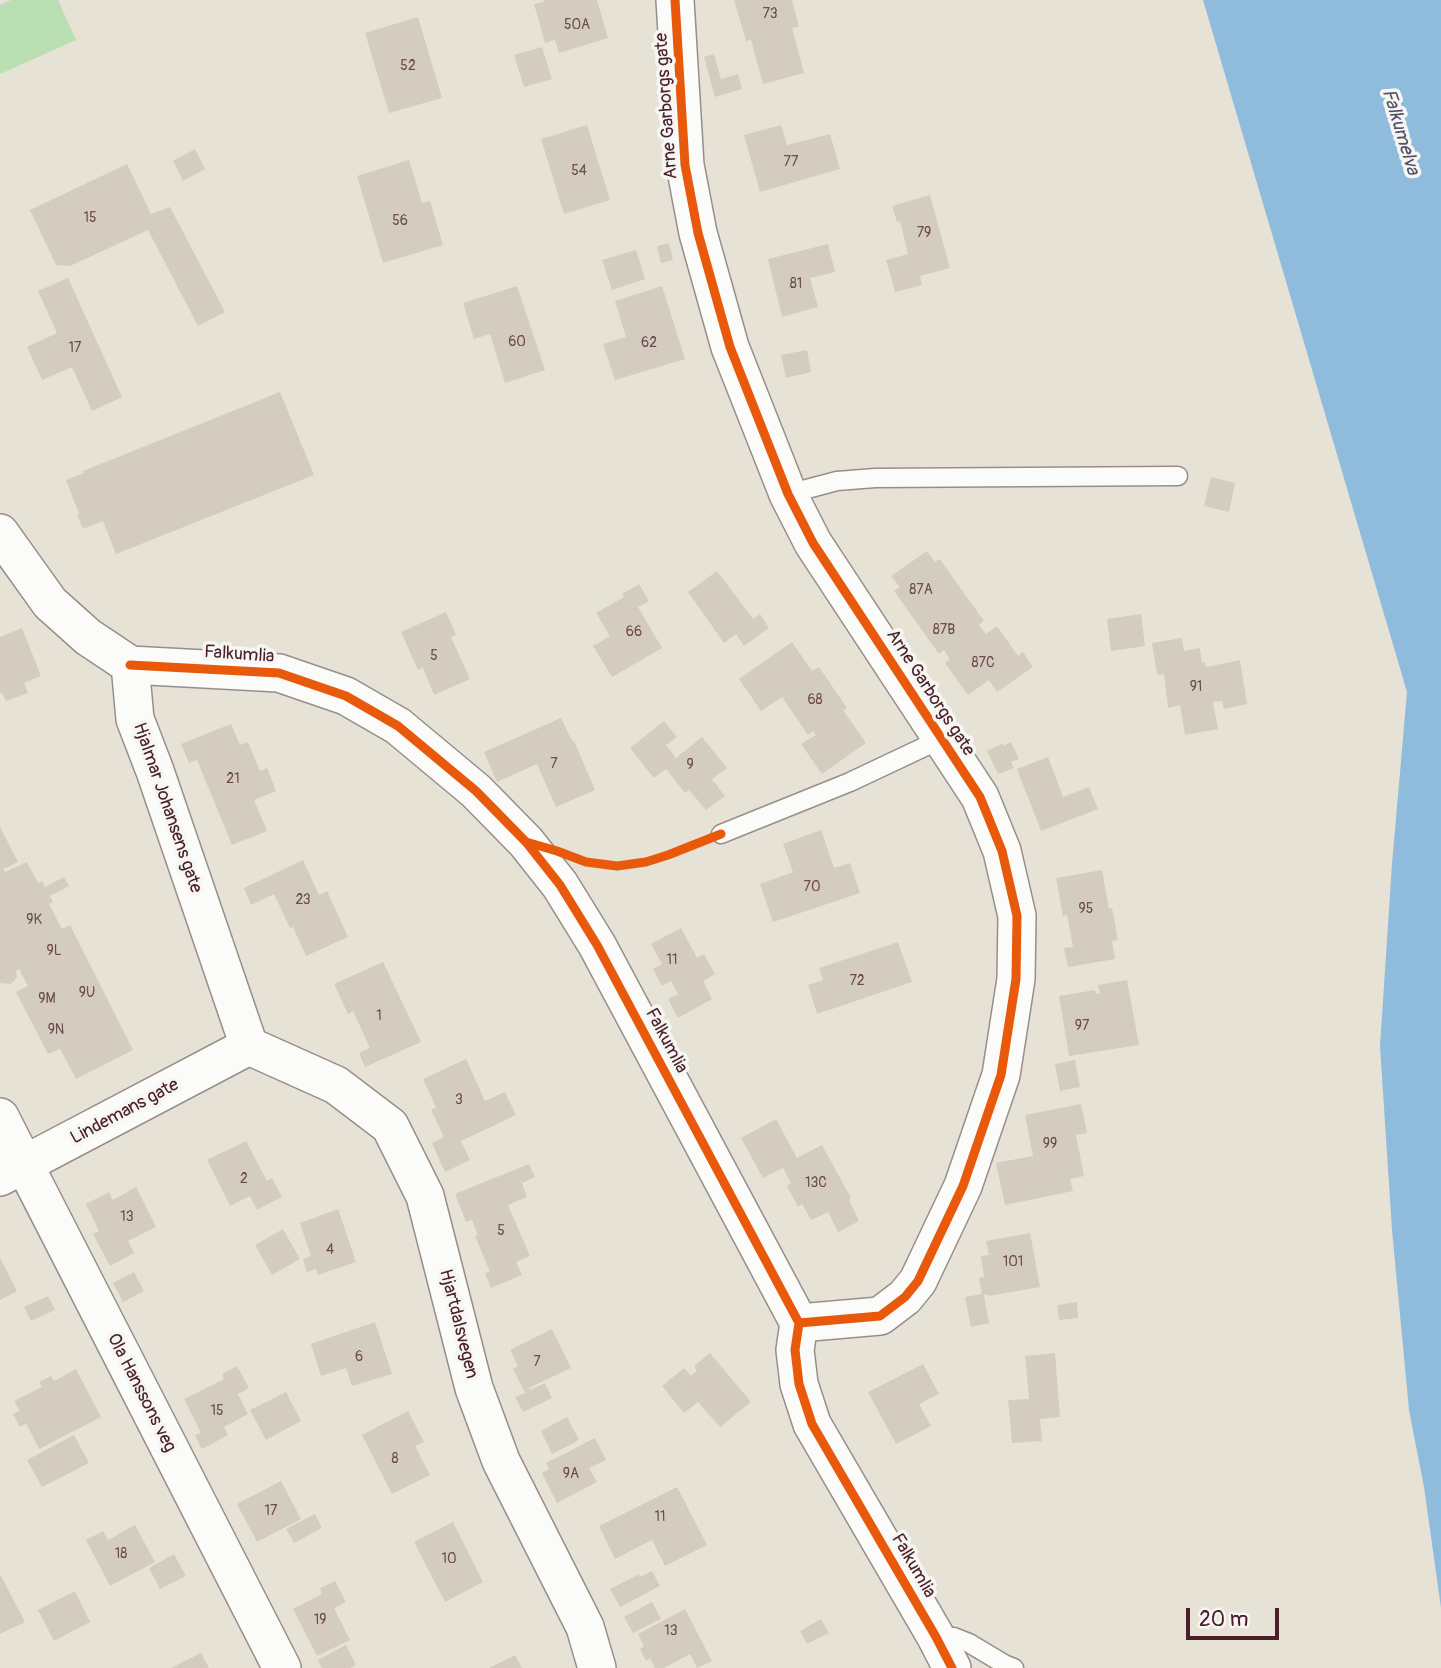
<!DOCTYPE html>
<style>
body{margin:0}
#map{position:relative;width:1441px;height:1668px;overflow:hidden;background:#e6e3d6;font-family:Pangolin,sans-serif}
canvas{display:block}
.scale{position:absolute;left:1186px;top:1608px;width:93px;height:32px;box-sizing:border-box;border:4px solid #4a1f2b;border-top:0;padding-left:9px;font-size:21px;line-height:24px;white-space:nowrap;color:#4a1f2b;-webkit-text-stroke:5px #f6f6f2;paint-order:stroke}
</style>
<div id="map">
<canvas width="1441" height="1668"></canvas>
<div class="scale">20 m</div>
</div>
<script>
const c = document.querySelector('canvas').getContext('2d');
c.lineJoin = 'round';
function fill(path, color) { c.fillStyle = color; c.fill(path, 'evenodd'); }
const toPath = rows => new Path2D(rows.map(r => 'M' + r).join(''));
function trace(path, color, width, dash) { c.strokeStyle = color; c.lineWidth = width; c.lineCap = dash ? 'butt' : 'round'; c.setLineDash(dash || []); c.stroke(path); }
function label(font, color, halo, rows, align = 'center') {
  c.font = font + ' Pangolin,sans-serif'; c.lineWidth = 7; c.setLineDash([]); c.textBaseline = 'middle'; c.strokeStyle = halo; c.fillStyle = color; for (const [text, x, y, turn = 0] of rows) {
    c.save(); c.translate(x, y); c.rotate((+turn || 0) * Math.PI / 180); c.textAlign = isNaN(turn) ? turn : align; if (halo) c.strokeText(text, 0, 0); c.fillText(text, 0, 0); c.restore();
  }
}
const green = toPath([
 [11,0,58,0,76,40,0,74,0,5]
]);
const water = toPath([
 [1203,0,1441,0,1441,1608,1424,1487,1409,1410,1392,1230,1380,1046,1392,864,1407,692]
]);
const building = toPath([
 [543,0,597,0,608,38,559,53,555,40,545,43,534,4,544,2],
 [734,0,792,0,799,27,792,28,804,73,763,84,751,40,746,41],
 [418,17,442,98,389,113,365,33],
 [542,47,552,79,524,87,514,55],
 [714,54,721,79,738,74,742,89,715,97,704,57],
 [587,125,610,200,564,214,541,139],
 [781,125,787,145,830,134,840,169,760,192,744,135],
 [195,149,205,169,183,181,173,161],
 [409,160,422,203,430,201,443,245,383,263,357,176],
 [127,164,151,214,170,207,225,312,198,326,148,230,70,266,56,265,30,210],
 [930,195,950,268,920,276,922,285,895,292,886,260,908,254,900,221,897,222,892,206],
 [669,243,673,260,661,263,657,246],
 [828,244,835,272,810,278,818,307,782,317,768,259],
 [636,250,645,279,612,290,602,260],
 [68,278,122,397,92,411,72,367,42,380,27,347,57,333,38,291],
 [517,286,545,370,505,383,490,334,474,339,463,303],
 [662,286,685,359,615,380,603,344,626,337,615,301],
 [807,350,811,372,786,378,781,355],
 [280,392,314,475,116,554,103,521,83,529,77,515,79,514,66,480,84,473,83,471],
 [1211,477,1235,483,1229,512,1204,506],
 [927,551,935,562,940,559,961,589,984,621,979,625,986,634,997,626,1018,656,1023,652,1033,667,997,692,989,680,968,695,945,663,950,659,944,650,939,654,894,591,900,587,891,576],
 [717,571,753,619,760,614,769,628,744,646,736,634,724,643,688,592],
 [639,584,649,601,638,607,662,648,612,677,593,646,610,636,596,613,624,597,622,594],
 [446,612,456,635,451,637,470,679,434,695,423,668,418,670,401,632],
 [1141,614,1145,646,1111,651,1107,619],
 [22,628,41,676,24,683,28,693,6,701,2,693,0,693,0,637],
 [1182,638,1184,651,1200,648,1202,663,1205,662,1206,667,1240,660,1247,704,1224,709,1222,701,1213,702,1218,729,1185,735,1180,705,1168,708,1164,674,1157,675,1152,643],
 [792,642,812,671,819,667,847,708,843,710,866,743,822,774,801,744,816,735,813,731,808,735,782,697,761,711,739,679],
 [561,718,572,741,574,741,595,790,556,807,537,764,497,782,484,752],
 [664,721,677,737,666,745,676,758,702,737,727,768,712,779,725,796,706,810,689,790,685,793,666,769,654,778,630,748],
 [231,724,240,745,248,742,260,771,267,768,276,791,254,800,267,831,232,845,197,760,189,763,181,744],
 [1011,742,1019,759,1011,762,1014,768,998,774,987,751,1003,743,1004,746],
 [1048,757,1063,797,1089,787,1098,809,1041,831,1017,769],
 [0,827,18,862,3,869,5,872,27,862,38,883,42,881,45,887,64,877,69,886,50,896,53,902,49,904,62,929,70,925,133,1050,76,1079,60,1049,48,1054,16,992,28,986,19,969,16,971,17,977,11,984,0,983],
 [821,830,834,868,850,863,860,893,773,922,760,884,793,872,783,844],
 [303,860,319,895,327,891,348,937,306,956,293,927,290,928,274,894,251,905,244,888],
 [1102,870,1109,909,1112,908,1118,940,1112,941,1115,959,1068,967,1064,948,1073,947,1067,915,1063,916,1056,878],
 [681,928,697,958,704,954,715,974,703,981,712,999,678,1018,668,999,678,994,671,981,662,986,653,969,662,964,651,944],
 [898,942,912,982,817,1014,808,985,823,980,819,968],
 [383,962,421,1042,365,1067,359,1053,370,1048,353,1011,348,1014,334,984],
 [1127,980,1139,1045,1069,1056,1059,996,1095,990,1096,994,1100,993,1098,985],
 [466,1059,485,1101,505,1092,516,1115,461,1141,470,1160,445,1172,432,1143,444,1137,431,1110,436,1107,423,1079],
 [1075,1060,1080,1087,1060,1091,1055,1064],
 [1081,1104,1087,1133,1076,1135,1084,1176,1070,1179,1073,1191,1005,1205,996,1163,1033,1156,1025,1115],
 [776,1119,797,1158,822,1145,851,1198,849,1200,859,1221,838,1232,828,1212,811,1220,802,1204,798,1207,787,1186,791,1183,783,1168,763,1178,741,1138],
 [246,1141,267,1181,272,1178,282,1197,257,1210,250,1196,230,1206,207,1160],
 [529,1164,535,1177,522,1183,527,1197,508,1205,530,1256,516,1262,522,1275,491,1288,485,1273,490,1272,475,1236,478,1235,472,1220,466,1222,455,1194],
 [136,1187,156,1227,128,1241,134,1253,110,1266,93,1234,99,1231,86,1204,109,1192,113,1200],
 [338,1209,356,1262,318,1275,316,1269,307,1272,303,1259,311,1256,300,1223],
 [283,1229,300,1259,272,1275,255,1245],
 [1030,1233,1040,1287,988,1296,987,1294,984,1295,989,1323,971,1327,965,1297,982,1294,979,1278,984,1277,981,1256,989,1255,986,1241],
 [0,1258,17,1291,0,1300],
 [134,1272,144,1291,123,1302,113,1283],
 [48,1296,55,1310,31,1321,24,1307],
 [1077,1302,1078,1318,1059,1320,1057,1305],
 [375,1322,392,1374,352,1386,346,1368,321,1376,311,1344],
 [552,1329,571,1368,529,1388,530,1390,545,1383,552,1398,523,1412,515,1397,525,1393,513,1369,518,1366,510,1350],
 [710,1353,751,1402,720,1427,698,1402,684,1413,662,1386,684,1368,691,1376,697,1371,694,1366],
 [1055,1353,1060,1417,1040,1419,1042,1441,1012,1443,1008,1400,1029,1399,1025,1356],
 [923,1364,939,1394,919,1404,931,1426,896,1444,868,1392],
 [237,1366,249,1388,238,1394,248,1414,224,1427,228,1435,202,1449,195,1435,201,1433,184,1399,224,1379,222,1374],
 [76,1369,101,1417,39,1449,26,1423,20,1427,13,1414,20,1411,14,1401,42,1387,39,1382,51,1376,54,1381],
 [286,1392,301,1421,266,1440,250,1410],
 [408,1411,424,1442,415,1446,430,1475,392,1494,362,1435],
 [567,1417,579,1440,552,1454,541,1431],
 [74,1435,89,1463,42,1487,27,1460],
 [595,1438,606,1460,589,1468,597,1482,557,1503,542,1473,549,1469,546,1463],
 [281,1481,301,1519,257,1542,237,1504],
 [677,1487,707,1545,665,1566,652,1540,615,1559,599,1526],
 [315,1514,322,1528,294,1543,286,1529],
 [453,1522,483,1582,445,1602,414,1542],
 [135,1525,155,1562,110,1586,86,1540,103,1531,108,1540],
 [174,1554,186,1576,160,1589,149,1568],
 [652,1571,660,1586,620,1607,610,1589,639,1574,640,1577],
 [0,1574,25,1622,0,1634],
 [335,1581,346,1602,334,1608,350,1640,317,1656,293,1609,322,1594,320,1588],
 [75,1591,90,1622,54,1641,38,1610],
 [652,1602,661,1619,633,1633,624,1617],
 [685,1609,712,1661,697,1668,690,1654,664,1668,655,1668,650,1658,646,1661,640,1649,644,1646,638,1634],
 [821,1619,829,1633,807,1644,800,1631],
 [346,1645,356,1665,350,1668,322,1668,318,1660],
 [201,1653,209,1668,171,1668],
 [515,1655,522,1668,489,1668]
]);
const lane = toPath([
 [788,494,837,481,875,478,1178,476],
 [721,834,850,782,941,739],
 [936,1637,954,1637,969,1643,1004,1664,1014,1668]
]);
const street = toPath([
 [675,0,685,165,698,233,730,347,788,494,813,543,980,797,1002,851,1017,916,1016,979,1001,1075,963,1186,918,1281,905,1297,880,1316,799,1323],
 [0,533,50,603,88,637,130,665,135,719,155,771,249,1046],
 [130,665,279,673,346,696,398,726,476,791,526,842,560,885,597,945,799,1323,795,1350,799,1384,812,1424,936,1637,952,1668],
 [249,1046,336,1085,390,1126,425,1196,474,1388,501,1461,585,1627,597,1668],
 [0,1117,282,1668],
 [0,1177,249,1046]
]);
const cycleway = toPath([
 [675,0,685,165,698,233,730,347,788,494,813,543,980,797,1002,851,1017,916,1016,979,1001,1075,963,1186,918,1281,905,1297,880,1316,799,1323],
 [130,665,279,673,346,696,398,726,476,791,526,842,560,885,597,945,799,1323,795,1350,799,1384,812,1424,936,1637,952,1668],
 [526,842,557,851,586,862,617,866,646,862,668,855,721,834]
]);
const numberNames = [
 ["73",770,14],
 ["50A",577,25],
 ["52",408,66],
 ["77",791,162],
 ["54",579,171],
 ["15",90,218],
 ["56",400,221],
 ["79",924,233],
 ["81",796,284],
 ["60",517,342],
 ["62",649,343],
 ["17",75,348],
 ["87A",921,590],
 ["87B",944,630],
 ["66",634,632],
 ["5",434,656],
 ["87C",983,663],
 ["91",1196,687],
 ["68",815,700],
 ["7",554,764],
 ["9",690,765],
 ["21",233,779],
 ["70",812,887],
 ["23",303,900],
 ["95",1086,909],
 ["9K",34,920],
 ["9L",54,951],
 ["11",672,960],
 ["72",857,981],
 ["9U",87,993],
 ["9M",47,999],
 ["1",379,1016],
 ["97",1082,1026],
 ["9N",56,1030],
 ["3",459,1100],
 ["99",1050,1144],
 ["2",244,1179],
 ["13C",816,1183],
 ["13",127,1217],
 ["5",501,1231],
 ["4",330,1250],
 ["101",1013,1262],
 ["6",359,1357],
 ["7",537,1362],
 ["15",217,1411],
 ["8",395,1459],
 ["9A",571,1474],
 ["17",271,1511],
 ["11",660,1517],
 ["18",121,1554],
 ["10",449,1559],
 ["19",320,1620],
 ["13",671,1631]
];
const streetNames = [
 ["Arne Garborgs gate",667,106,-94],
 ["Falkumlia",239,655,4],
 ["Arne Garborgs gate",930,693,57],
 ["Hjalmar Johansens gate",167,808,71],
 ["Falkumlia",666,1041,62],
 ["Lindemans gate",125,1112,-28],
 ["Hjartdalsvegen",458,1324,76],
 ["Ola Hanssons veg",141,1393,63],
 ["Falkumlia",913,1566,60]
];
const waterNames = [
 ["Falkumelva",1400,132,73]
];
fill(green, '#b9dfb3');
fill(water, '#8fbcdc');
fill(building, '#d4ccbe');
trace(lane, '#978e8a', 21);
trace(street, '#978e8a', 40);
trace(lane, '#fbfbf9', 18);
trace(street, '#fbfbf9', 37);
trace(cycleway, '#e8590c', 9);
label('14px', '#6c4a50', null, numberNames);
label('18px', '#4a1f2b', '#f6f6f2', streetNames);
label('italic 19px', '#55506a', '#f6f6f2', waterNames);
</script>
